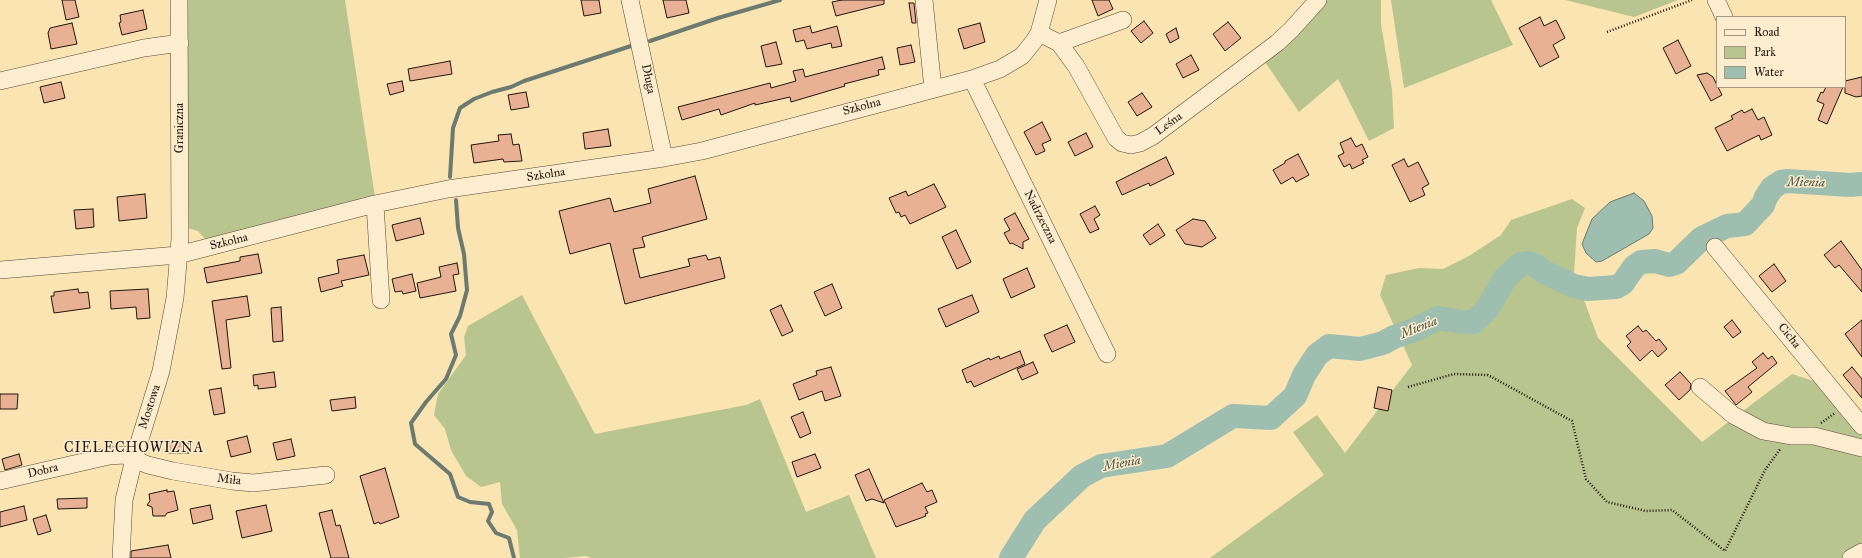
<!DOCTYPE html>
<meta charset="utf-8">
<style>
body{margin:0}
#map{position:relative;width:1862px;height:558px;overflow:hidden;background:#f9e4b2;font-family:"IM FELL Great Primer",serif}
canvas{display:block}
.legend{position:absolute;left:1716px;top:16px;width:130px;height:72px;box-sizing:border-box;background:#fbedcd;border:1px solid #a39780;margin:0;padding:5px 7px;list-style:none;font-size:12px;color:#20150d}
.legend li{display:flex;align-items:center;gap:8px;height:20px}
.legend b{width:20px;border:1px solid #a39780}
</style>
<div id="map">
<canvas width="1862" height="558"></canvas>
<ul class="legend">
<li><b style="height:5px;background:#fbedcd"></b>Road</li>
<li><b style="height:11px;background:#b9c58f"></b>Park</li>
<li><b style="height:11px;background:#9ebeb0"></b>Water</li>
</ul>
</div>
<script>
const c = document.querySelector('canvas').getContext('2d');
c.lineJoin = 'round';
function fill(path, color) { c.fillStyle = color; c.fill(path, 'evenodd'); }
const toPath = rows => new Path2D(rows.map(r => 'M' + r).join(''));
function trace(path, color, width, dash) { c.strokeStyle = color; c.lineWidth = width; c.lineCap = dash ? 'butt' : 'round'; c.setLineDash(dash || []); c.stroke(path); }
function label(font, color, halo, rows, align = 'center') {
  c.font = font + ' "IM FELL Great Primer",serif'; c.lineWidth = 3; c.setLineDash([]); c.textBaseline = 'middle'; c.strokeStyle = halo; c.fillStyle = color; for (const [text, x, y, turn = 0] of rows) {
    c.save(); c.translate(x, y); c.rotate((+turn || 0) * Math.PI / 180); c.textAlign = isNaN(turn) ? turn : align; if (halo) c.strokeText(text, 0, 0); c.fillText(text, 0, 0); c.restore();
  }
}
const green = toPath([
 [186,0,345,0,375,197,205,239,198,231,188,228],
 [1326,0,1381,0,1381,24,1392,90,1394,128,1369,141,1338,79,1299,112,1263,59],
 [1391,0,1491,0,1513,45,1404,88],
 [1565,0,1678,0,1634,17],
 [1572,199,1585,208,1577,228,1574,273,1598,338,1702,442,1792,374,1820,383,1862,436,1862,558,1210,558,1324,475,1293,432,1317,415,1345,453,1412,365,1380,295,1386,275,1419,268,1443,269,1469,256,1501,235,1511,220],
 [522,295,595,434,746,405,760,399,806,512,849,495,876,558,591,558,586,556,565,558,520,558,517,530,502,504,500,482,481,487,466,476,451,450,445,429,434,415,438,394,466,355,464,337,468,326]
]);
const water = toPath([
 [1634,193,1644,201,1652,216,1653,228,1649,234,1602,261,1596,262,1586,253,1582,244,1592,219,1610,202,1634,193]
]);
const stream = toPath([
 [650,41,718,18,780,0],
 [450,177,453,128,460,108,474,99,492,92,511,87,524,81,631,46],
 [456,200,458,228,464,254,467,290,460,316,451,334,456,355,446,379,426,402,411,423,415,444,450,474,458,497,470,502,489,504,492,512,488,521,496,533,509,538,514,558]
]);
const river = toPath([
 [1011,558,1035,520,1082,476,1101,466,1167,456,1233,416,1271,418,1295,396,1304,375,1317,355,1329,346,1360,349,1383,343,1394,337,1414,330,1438,318,1462,322,1474,322,1488,308,1505,278,1521,264,1529,263,1537,266,1542,271,1574,286,1588,289,1616,287,1623,283,1634,267,1641,262,1655,261,1669,265,1676,263,1702,238,1727,226,1745,224,1763,205,1766,197,1772,188,1781,182,1788,181,1850,185,1862,184]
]);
const building = toPath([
 [62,0,75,0,79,17,66,20,62,0],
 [581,0,599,0,601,13,584,16,581,0],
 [663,0,686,0,689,13,667,18,663,0],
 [842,0,884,0,884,4,836,16,832,2,842,0],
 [1092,0,1109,0,1113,9,1098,16,1092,0],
 [909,3,914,3,916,23,912,23,909,3],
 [143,10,147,29,122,35,119,23,121,22,120,15,143,10],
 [1540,17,1544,26,1556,20,1565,38,1553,45,1559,57,1540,67,1519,28,1540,17],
 [1144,21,1153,33,1141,43,1131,31,1144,21],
 [1228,22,1241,38,1225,51,1213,34,1228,22],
 [72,23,77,44,51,49,48,33,50,28,72,23],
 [980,23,985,42,964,49,958,29,980,23],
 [810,26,812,33,837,26,842,46,832,48,831,43,807,49,804,40,796,42,793,30,810,26],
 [1176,28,1179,38,1170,43,1166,34,1176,28],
 [1678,40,1691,66,1676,74,1663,48,1678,40],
 [776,42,782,64,766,67,761,46,776,42],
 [911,45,915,62,900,65,897,48,911,45],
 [1191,55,1199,70,1183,78,1176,64,1191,55],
 [882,57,885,69,878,70,879,75,844,84,845,86,791,102,790,97,755,105,755,103,721,115,719,109,682,120,678,107,770,83,771,88,796,81,793,71,803,69,805,77,882,57],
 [450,61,452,74,410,81,408,69,450,61],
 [1707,73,1713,77,1722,95,1711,101,1697,75,1707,73],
 [1862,77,1862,96,1856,97,1845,93,1845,81,1862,77],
 [402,81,404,91,390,95,387,84,402,81],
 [61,82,65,98,44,103,40,87,61,82],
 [1826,87,1843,87,1827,124,1818,120,1824,104,1817,101,1821,92,1823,93,1826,87],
 [526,92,529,107,511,110,508,95,526,92],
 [1142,93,1152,107,1137,116,1128,102,1142,93],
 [1752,109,1758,120,1764,117,1772,135,1761,140,1759,135,1727,151,1715,128,1733,119,1731,116,1742,110,1744,113,1752,109],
 [1042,122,1051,140,1042,144,1045,151,1036,155,1024,132,1042,122],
 [608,129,611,146,585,149,583,133,608,129],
 [1086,133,1093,147,1075,156,1068,142,1086,133],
 [511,134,513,145,519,144,522,161,504,162,503,159,474,163,471,145,499,141,498,135,511,134],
 [1351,138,1356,147,1362,144,1368,157,1362,160,1364,163,1352,169,1350,164,1344,167,1338,156,1344,153,1340,143,1351,138],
 [1298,154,1309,175,1296,182,1293,177,1281,184,1273,170,1285,163,1285,161,1298,154],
 [1166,157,1174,174,1150,186,1149,183,1122,195,1116,182,1166,157],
 [1404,159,1408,167,1418,162,1429,184,1422,188,1425,195,1410,202,1392,165,1404,159],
 [695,176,707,219,642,237,645,247,633,249,640,278,690,266,688,259,706,255,708,260,720,257,725,278,625,304,610,243,570,254,559,211,610,198,614,212,651,203,648,189,695,176],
 [934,184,946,207,910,224,905,215,901,217,899,212,896,213,889,198,906,191,908,196,934,184],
 [145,194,147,218,119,221,117,197,145,194],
 [1095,206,1100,215,1094,219,1099,229,1090,233,1080,214,1095,206],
 [93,209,94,227,76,229,74,210,93,209],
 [1015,213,1029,239,1023,242,1023,249,1012,243,1010,244,1004,233,1010,230,1004,219,1015,213],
 [420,218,424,234,396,241,392,225,420,218],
 [1193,219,1205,221,1216,238,1202,247,1185,244,1176,230,1193,219],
 [1158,224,1165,235,1150,245,1143,235,1158,224],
 [956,230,971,262,957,269,942,237,956,230],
 [1841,241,1862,270,1862,292,1839,265,1835,268,1824,255,1841,241],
 [258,254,262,273,207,283,204,268,240,261,240,257,258,254],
 [364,255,369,275,341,281,343,286,321,292,318,278,339,273,337,260,364,255],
 [457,263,459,274,453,275,456,291,420,298,417,283,441,277,439,267,457,263],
 [1774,264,1786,281,1772,292,1759,276,1774,264],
 [1027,268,1035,287,1011,298,1003,279,1027,268],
 [412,274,416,291,403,294,402,291,395,292,392,279,412,274],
 [832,284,842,308,825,316,814,292,832,284],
 [78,289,79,293,88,292,90,308,54,313,51,296,54,296,54,292,78,289],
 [148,289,150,318,137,319,136,307,111,309,110,291,148,289],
 [972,295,979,312,946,327,938,309,972,295],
 [247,296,250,316,226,320,231,368,222,369,212,301,247,296],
 [781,305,793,331,782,336,770,310,781,305],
 [281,307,283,341,273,342,271,308,281,307],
 [1732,320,1741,332,1733,338,1724,327,1732,320],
 [1862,320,1862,357,1845,334,1862,320],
 [1067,325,1075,342,1052,352,1044,335,1067,325],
 [1638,326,1643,332,1646,330,1656,341,1659,339,1667,349,1658,357,1652,350,1640,361,1627,346,1631,342,1626,336,1638,326],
 [1020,351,1025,364,974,387,971,381,967,383,962,370,989,358,990,360,999,356,1000,359,1020,351],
 [1763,353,1768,359,1772,356,1777,363,1748,387,1752,392,1736,405,1725,391,1757,368,1752,362,1763,353],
 [1033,362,1038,373,1022,380,1017,369,1033,362],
 [831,367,841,396,825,401,822,391,799,400,793,384,817,375,816,371,831,367],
 [1852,367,1862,379,1862,398,1843,375,1852,367],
 [274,372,276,387,258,389,258,385,254,386,253,375,274,372],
 [1680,372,1691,384,1690,390,1679,400,1665,385,1680,372],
 [1378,387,1392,390,1388,411,1374,408,1378,387],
 [221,388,225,413,214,415,209,390,221,388],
 [0,394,18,394,17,409,0,409,0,394],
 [355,397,356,408,332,411,330,400,355,397],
 [803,412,811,433,800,438,791,417,803,412],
 [247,436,251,452,231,457,227,441,247,436],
 [291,439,295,456,277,460,273,443,291,439],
 [168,442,189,443,189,453,168,453,168,442],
 [19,454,22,465,5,470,2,459,19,454],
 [815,454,821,468,797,477,792,462,815,454],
 [385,468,399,517,380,524,379,522,374,524,360,476,385,468],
 [869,469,884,503,872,499,866,501,855,475,869,469],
 [922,483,927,492,932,490,937,502,925,507,928,513,925,514,926,516,896,527,884,500,922,483],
 [167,490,167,492,174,491,178,510,167,513,165,516,153,516,152,507,147,505,150,501,149,494,167,490],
 [87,498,87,508,58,509,57,499,87,498],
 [210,505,213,519,193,524,190,509,210,505],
 [266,505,272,531,242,538,236,511,266,505],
 [24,506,27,520,0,527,0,512,24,506],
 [332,510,336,526,340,525,349,558,331,558,319,513,332,510],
 [46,515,51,531,38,535,33,519,46,515],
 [168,545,171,558,131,558,131,551,168,545]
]);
const path = toPath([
 [1607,32,1692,0],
 [1408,387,1454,374,1488,375,1572,421,1586,479,1607,502,1646,511,1672,510,1725,551,1765,470,1781,448],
 [1821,423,1835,413],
 [1134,456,1137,465]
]);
const minor = toPath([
 [630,0,664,158],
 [924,0,933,89],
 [1716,0,1724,17],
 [1039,33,1059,43,1076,66,1116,138,1122,143,1131,145,1140,143,1153,136,1277,43,1291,30,1318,0],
 [1059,43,1123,20],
 [972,79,1107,354],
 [0,81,144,48,180,43],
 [375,204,381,300],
 [1715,247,1862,426],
 [0,270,178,255,375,204,448,189,664,158,702,151,972,79,1000,69,1022,56,1034,41,1039,33,1048,0],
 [1700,387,1733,415,1763,431,1791,436,1814,436,1862,448],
 [0,481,109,456,124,455,148,465,173,471,232,481,253,483,326,475],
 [121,558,124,500,134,459,161,371,175,298,180,239,179,0],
 [1851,558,1862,552]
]);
const streetNames = [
 ["Długa",648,79,78],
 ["Szkolna",862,107,-15],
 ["Leśna",1169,124,-36],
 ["Graniczna",180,128,-90],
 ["Szkolna",546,175,-9],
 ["Nadrzeczna",1040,217,63],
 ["Szkolna",229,242,-14],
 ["Cicha",1789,336,51],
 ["Mostowa",150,407,-72],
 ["Dobra",43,471,-13],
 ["Miła",229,480,7]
];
const waterNames = [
 ["Mienia",1806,183,1],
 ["Mienia",1419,328,-22],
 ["Mienia",1122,464,-11]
];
const quarterNames = [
 ["CIELECHOWIZNA",134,449]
];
fill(green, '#b9c58f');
fill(water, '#9ebeb0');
trace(water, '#6c7a6f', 1);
trace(stream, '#6c7a6f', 4);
trace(river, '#9ebeb0', 24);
fill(building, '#e8b193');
trace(building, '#20150d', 1);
trace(minor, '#564936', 18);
trace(path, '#20150d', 2.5, [1, 2]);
trace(minor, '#fbedcd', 17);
label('12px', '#20150d', '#fbedcd', streetNames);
label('italic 13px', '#4c5046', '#fbedcd', waterNames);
c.letterSpacing = '1px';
label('14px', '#20150d', '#fbedcd', quarterNames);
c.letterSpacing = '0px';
</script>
